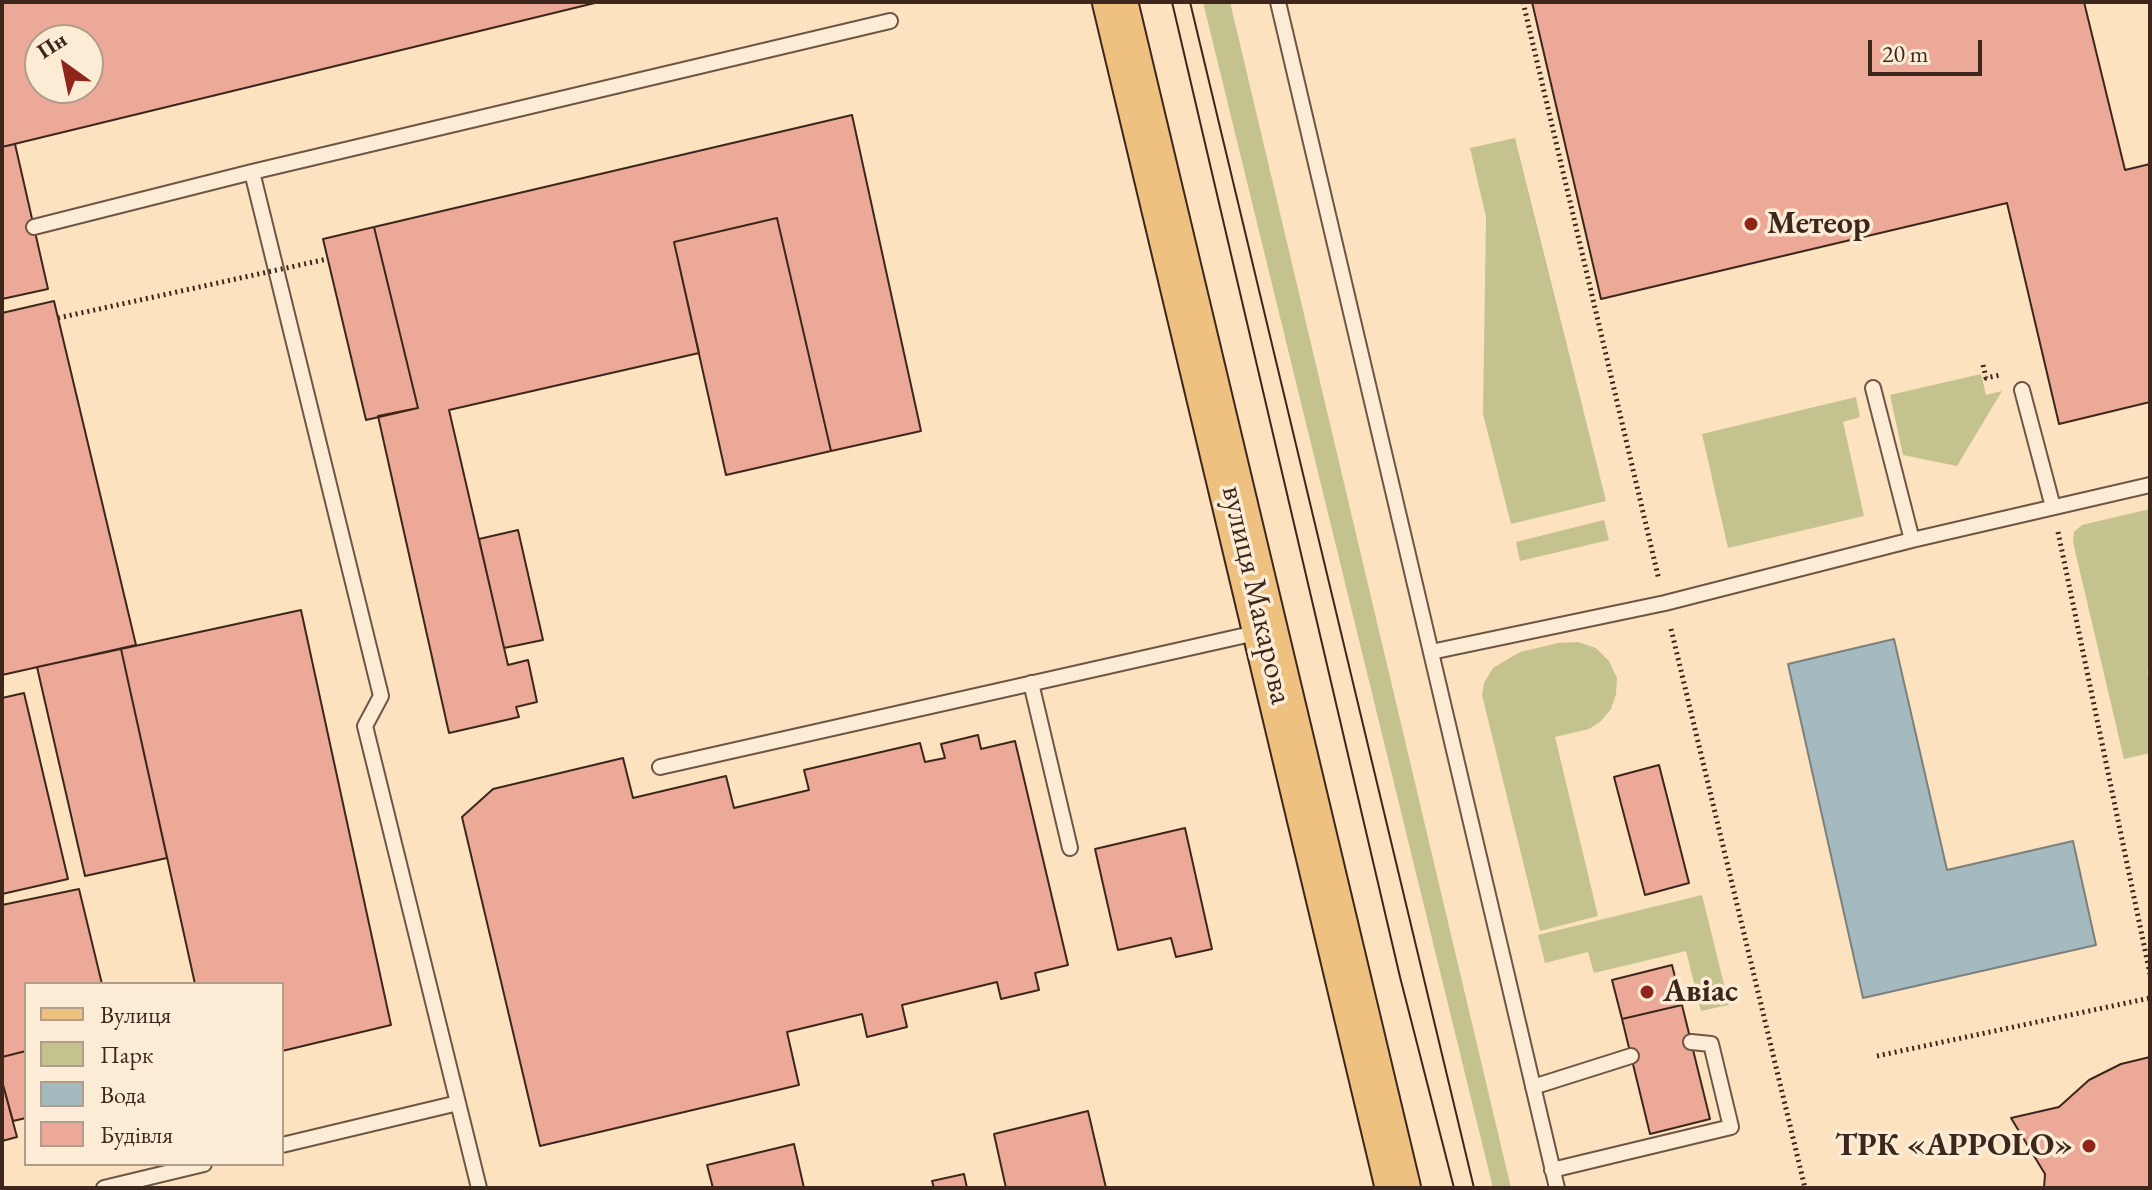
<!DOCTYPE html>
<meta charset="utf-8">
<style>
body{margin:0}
#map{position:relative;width:2152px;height:1190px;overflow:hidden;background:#fce2bf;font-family:"EB Garamond",serif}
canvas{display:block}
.frame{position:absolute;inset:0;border:4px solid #3d271c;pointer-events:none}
.legend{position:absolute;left:24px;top:982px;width:260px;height:184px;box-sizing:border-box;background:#fdecd5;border:2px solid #b09d8b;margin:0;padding:10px 14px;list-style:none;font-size:24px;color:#3d271c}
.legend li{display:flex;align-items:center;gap:16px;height:40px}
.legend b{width:40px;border:2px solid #b09d8b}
.north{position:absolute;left:24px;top:24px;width:80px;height:80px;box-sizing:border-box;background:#fdecd5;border:2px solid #b09d8b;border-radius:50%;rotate:327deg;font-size:22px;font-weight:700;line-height:32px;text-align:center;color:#3d271c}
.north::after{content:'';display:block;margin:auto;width:28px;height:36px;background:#8f2418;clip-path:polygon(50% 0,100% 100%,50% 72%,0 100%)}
.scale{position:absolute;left:1868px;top:40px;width:114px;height:36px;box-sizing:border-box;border:4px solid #3d271c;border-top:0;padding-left:10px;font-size:24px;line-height:28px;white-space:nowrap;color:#3d271c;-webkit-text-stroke:6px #fdecd5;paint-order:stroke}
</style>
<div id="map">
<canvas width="2152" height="1190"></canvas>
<div class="frame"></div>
<ul class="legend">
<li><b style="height:10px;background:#eec180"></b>Вулиця</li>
<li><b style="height:22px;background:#c4c28f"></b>Парк</li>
<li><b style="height:22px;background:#a5babe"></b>Вода</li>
<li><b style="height:22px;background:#eca997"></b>Будівля</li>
</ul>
<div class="north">Пн</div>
<div class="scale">20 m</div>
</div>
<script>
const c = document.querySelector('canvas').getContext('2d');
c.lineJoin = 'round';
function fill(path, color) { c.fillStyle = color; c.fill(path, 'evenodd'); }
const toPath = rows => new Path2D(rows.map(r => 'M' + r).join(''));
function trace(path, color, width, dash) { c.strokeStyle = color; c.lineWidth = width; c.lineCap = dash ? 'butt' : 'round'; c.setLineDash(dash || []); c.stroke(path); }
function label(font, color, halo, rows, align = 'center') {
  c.font = font + ' "EB Garamond",serif'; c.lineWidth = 7; c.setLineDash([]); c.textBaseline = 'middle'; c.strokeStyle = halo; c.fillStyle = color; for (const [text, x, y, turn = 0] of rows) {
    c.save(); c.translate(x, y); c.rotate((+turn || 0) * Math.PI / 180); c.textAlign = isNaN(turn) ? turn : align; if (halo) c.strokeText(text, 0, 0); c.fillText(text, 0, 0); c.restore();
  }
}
const green = toPath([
 [1203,2,1230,2,1511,1188,1493,1188],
 [1515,138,1606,501,1511,524,1483,414,1486,217,1470,148],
 [1981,374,1986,395,2002,391,1957,466,1903,455,1890,395],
 [1856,397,1860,417,1843,422,1864,516,1728,548,1702,434],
 [2150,509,2150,670,2147,671,2150,685,2150,753,2124,759,2073,542,2074,532,2082,525],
 [1604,520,1609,540,1520,561,1516,542],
 [1578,642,1596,648,1609,661,1617,678,1616,694,1611,709,1601,721,1589,729,1555,737,1598,916,1540,931,1482,695,1484,683,1493,668,1520,652,1558,643],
 [1702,895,1729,1005,1701,1011,1686,951,1594,973,1588,952,1545,963,1538,935]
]);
const water = toPath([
 [1894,639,1947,870,2073,841,2096,945,1863,998,1788,664,1894,639]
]);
const building = toPath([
 [2,2,599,2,2,147,2,2],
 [40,40,88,40,88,88,40,88,40,40],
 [1532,2,2084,2,2125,170,2150,164,2150,402,2059,424,2007,203,1601,299,1532,2],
 [852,115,921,431,831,451,777,218,674,242,699,353,449,410,508,665,528,660,537,702,516,707,519,717,449,733,378,416,418,408,374,227,852,115],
 [15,144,48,289,2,299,2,147,15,144],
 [777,218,831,451,726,475,674,242,777,218],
 [374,227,418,408,366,420,323,239,374,227],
 [54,301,136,645,2,675,2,313,54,301],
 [518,530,543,640,504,648,479,539,518,530],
 [301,610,391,1025,282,1051,282,984,195,984,121,649,301,610],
 [121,649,167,858,85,876,37,667,121,649],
 [24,693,68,879,2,894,2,698,24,693],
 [978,735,981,749,1015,741,1068,965,1035,973,1039,990,1001,999,997,982,902,1005,907,1027,867,1037,862,1014,787,1032,799,1085,540,1146,462,817,493,789,623,758,633,798,726,776,734,808,809,790,804,770,920,743,925,762,945,758,941,744,978,735],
 [1659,765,1689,883,1645,895,1614,777,1659,765],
 [1185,828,1212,949,1176,957,1171,938,1118,950,1095,849,1185,828],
 [79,889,102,984,26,984,26,1051,2,1057,2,905,79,889],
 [1672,965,1682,1005,1622,1019,1612,980,1672,965],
 [1682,1005,1710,1119,1650,1134,1622,1019,1682,1005],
 [26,1051,26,1118,13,1121,2,1081,2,1057,26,1051],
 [2150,1057,2150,1188,2044,1188,2045,1174,2011,1118,2059,1107,2089,1080,2121,1064,2150,1057],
 [2,1081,17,1137,2,1141,2,1081],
 [1088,1111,1106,1188,1006,1188,994,1134,1088,1111],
 [794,1144,804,1188,713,1188,707,1165,794,1144],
 [964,1174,967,1188,934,1188,932,1181,964,1174]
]);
const path = toPath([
 [1523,2,1659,580],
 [1983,365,1986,378,2000,375],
 [2058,532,2150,974],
 [1671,629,1805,1188],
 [1877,1056,2150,998]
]);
const service = toPath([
 [1278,2,1557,1188],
 [252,172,381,696,365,726,479,1188],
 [34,227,252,172,890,21],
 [1873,388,1912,540],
 [2022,390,2053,507],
 [1431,652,1665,603,1912,540,2150,485],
 [1031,683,1070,848],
 [660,767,1260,632],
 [1533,1087,1631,1056],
 [282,1145,458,1103],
 [1552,1170,1731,1127,1711,1044,1691,1042],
 [104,1188,204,1164]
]);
const primary = toPath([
 [1115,2,1398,1188]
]);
const tram = toPath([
 [1172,2,1400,977,1454,1188],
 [1190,2,1474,1188]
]);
const pathBridge = toPath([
 [58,318,327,259]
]);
const markers = [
 [1751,224,8,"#8f2418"],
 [1647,992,8,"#8f2418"],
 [2089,1146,8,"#8f2418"]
];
const poiNames = [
 ["Метеор",1767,224],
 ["Авіас",1663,992],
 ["ТРК «APPOLO»",2073,1146,"right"]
];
const streetNames = [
 ["вулиця Макарова",1256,595,77]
];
fill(green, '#c4c28f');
fill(water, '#a5babe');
trace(water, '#7b7f7d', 2);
fill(building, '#eca997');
trace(building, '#3d271c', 2);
trace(service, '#6d5645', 18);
trace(primary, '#3d271c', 48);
trace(path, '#3d271c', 5, [2, 4]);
trace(service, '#fdecd5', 14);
trace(primary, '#eec180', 44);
trace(tram, '#3d271c', 2);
trace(pathBridge, '#3d271c', 5, [2, 4]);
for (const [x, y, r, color] of markers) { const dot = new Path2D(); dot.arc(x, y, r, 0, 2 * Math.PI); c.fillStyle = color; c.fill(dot); trace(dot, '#fdecd5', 3); }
label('bold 32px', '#3d271c', '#fdecd5', poiNames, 'left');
label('32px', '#3d271c', '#fdecd5', streetNames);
</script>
